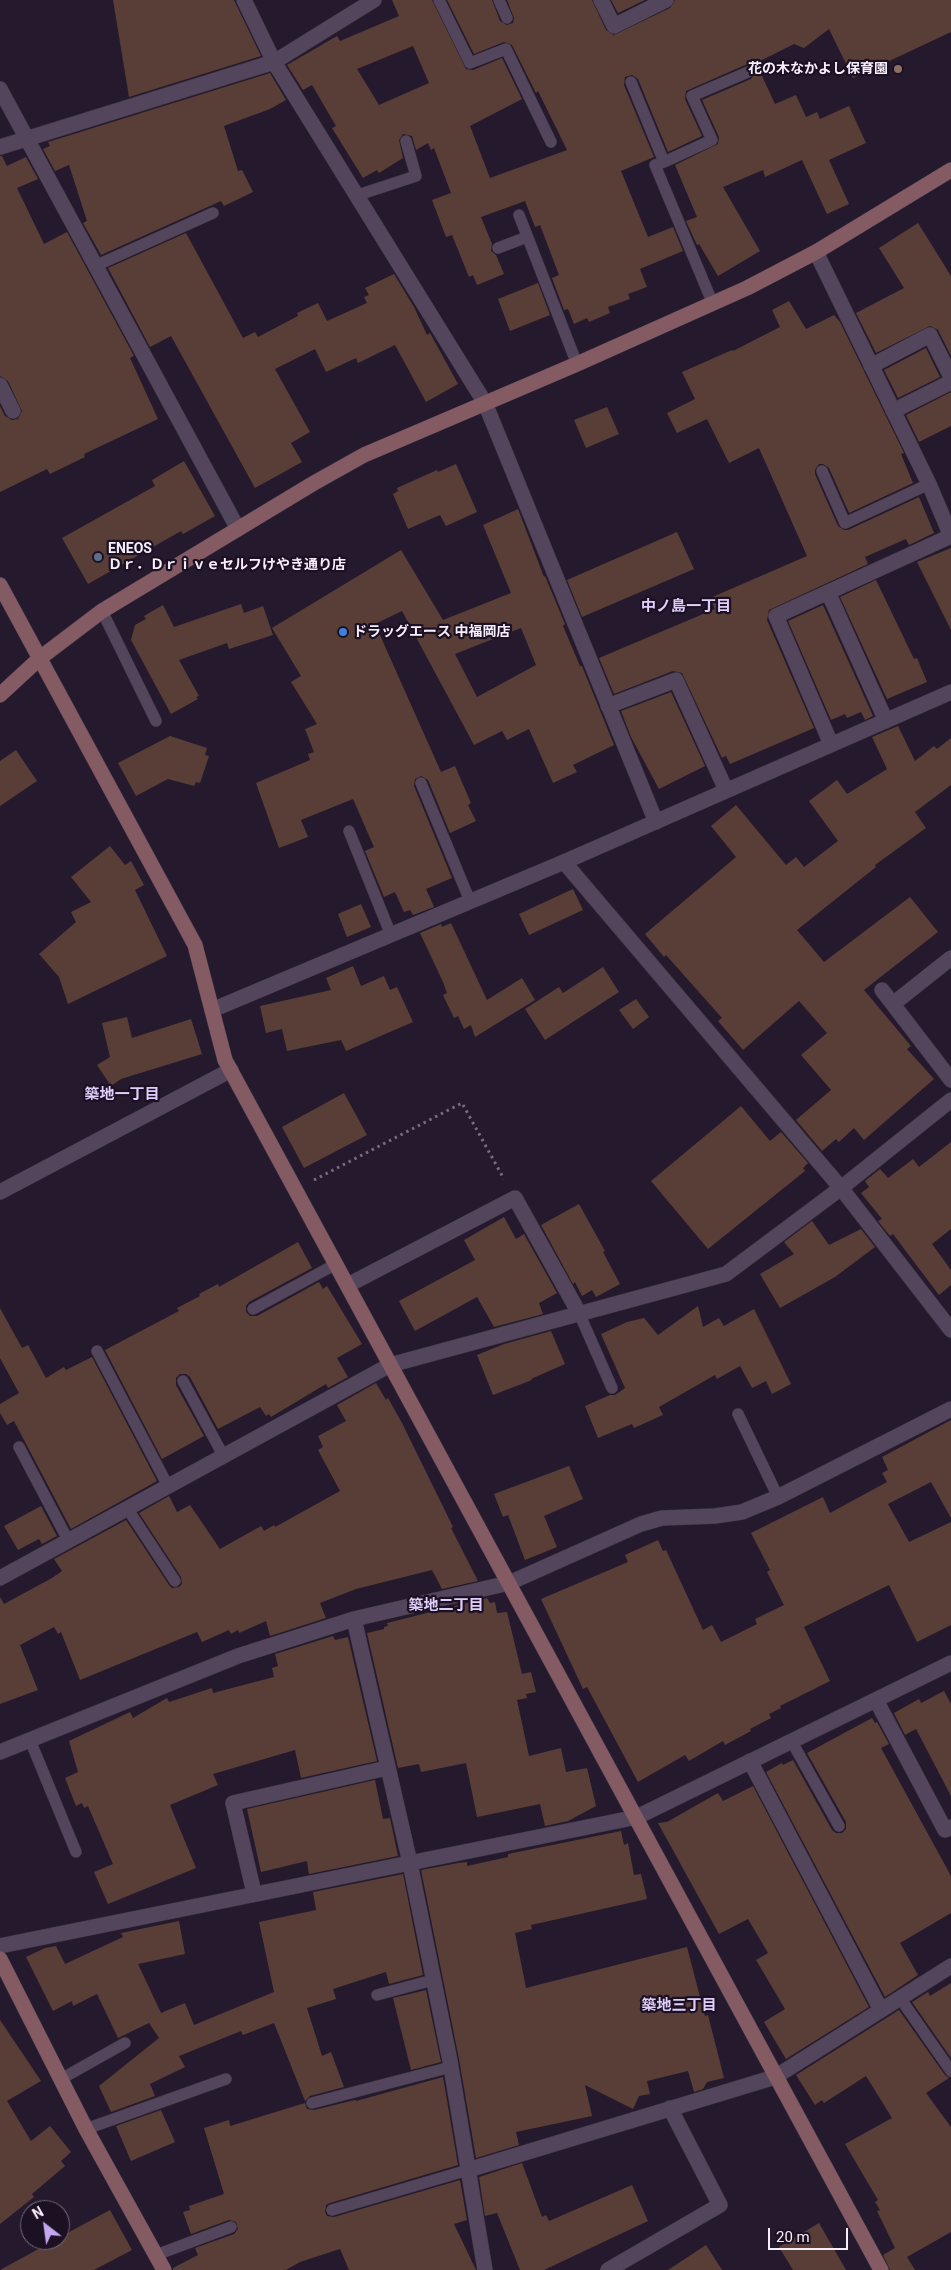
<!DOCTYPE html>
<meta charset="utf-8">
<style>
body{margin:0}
#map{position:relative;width:951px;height:2270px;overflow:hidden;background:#251a2d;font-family:Roboto,sans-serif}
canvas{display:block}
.north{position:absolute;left:20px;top:2200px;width:50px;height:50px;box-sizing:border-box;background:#1c1023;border:1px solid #736979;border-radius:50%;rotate:330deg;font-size:14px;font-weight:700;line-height:20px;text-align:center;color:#f6eefb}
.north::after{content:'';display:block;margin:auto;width:18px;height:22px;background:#c5a7f1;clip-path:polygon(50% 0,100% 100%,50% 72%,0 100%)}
.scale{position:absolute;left:768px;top:2228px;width:80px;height:22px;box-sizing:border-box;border:2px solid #f6eefb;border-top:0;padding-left:6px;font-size:15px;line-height:18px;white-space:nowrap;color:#f6eefb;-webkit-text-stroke:4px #1c1023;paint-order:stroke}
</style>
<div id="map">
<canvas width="951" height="2270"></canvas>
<div class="north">N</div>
<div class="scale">20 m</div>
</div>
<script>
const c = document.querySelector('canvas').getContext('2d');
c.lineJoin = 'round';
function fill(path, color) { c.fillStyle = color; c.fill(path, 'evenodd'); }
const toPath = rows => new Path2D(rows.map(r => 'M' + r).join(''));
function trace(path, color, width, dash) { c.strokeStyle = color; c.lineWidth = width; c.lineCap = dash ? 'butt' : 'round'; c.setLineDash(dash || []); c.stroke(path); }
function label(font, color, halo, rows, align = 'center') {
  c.font = font + ' Roboto,"Noto Sans JP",sans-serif'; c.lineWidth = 4.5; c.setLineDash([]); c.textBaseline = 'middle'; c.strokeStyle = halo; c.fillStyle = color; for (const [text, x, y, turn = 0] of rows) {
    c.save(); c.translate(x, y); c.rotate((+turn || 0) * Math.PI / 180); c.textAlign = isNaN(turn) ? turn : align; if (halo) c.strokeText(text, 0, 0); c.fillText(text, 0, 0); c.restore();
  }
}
const building = toPath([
 [113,0,234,0,261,56,129,97],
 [392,0,432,0,466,69,473,70,502,58,522,99,470,126,490,178,567,150,538,91,536,93,512,45,504,42,474,54,447,0,492,0,500,21,507,25,513,23,514,18,507,0,592,0,606,30,614,35,670,8,675,0,951,0,951,32,853,78,829,29,804,48,794,44,756,63,775,104,796,95,806,117,817,112,820,119,849,106,866,143,829,160,849,204,827,214,802,160,765,177,763,170,723,187,760,251,718,276,699,244,697,245,686,221,697,217,675,165,718,144,719,137,702,100,751,79,755,73,755,69,749,65,745,65,686,91,685,99,702,136,668,152,638,79,632,75,625,77,624,85,654,157,621,171,648,237,673,227,683,251,640,269,647,287,628,294,630,299,608,307,610,313,589,322,587,318,574,324,568,309,564,310,552,278,559,275,540,225,535,227,525,201,481,217,492,244,491,251,496,255,504,274,477,285,473,275,469,277,452,235,446,237,432,200,451,193,434,148,431,150,428,143,416,150,412,136,403,134,399,140,403,158,379,173,377,170,363,178,332,128,336,126,312,85,303,90,287,65,337,36,340,41,399,16],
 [413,46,429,83,379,105,357,69],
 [611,0,645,0,618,13],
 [270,73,286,100,270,109,224,126,238,171,242,170,253,192,224,206,221,201,101,255,83,223,87,221,69,165,55,171,43,149,50,146,48,142],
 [0,156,2,156,7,166,26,157,38,179,17,188,44,244,67,232,134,356,130,358,158,419,84,454,85,457,50,474,47,469,0,492,0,406,5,416,12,420,18,419,22,411,8,381,0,376],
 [918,223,951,276,951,356,938,330,930,326,876,353,856,313,904,288,879,248],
 [186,233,243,338,255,332,258,337,298,316,297,313,318,303,327,321,367,303,364,297,369,295,365,288,394,274,414,307,427,335,430,333,458,384,426,402,395,345,358,363,356,358,326,372,315,349,275,369,310,432,291,443,302,462,255,488,171,336,150,347,108,268],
 [538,283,550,315,510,331,498,299],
 [789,301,806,329,834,315,840,322,904,453,901,454,913,483,849,513,829,468,823,464,819,464,815,470,815,474,838,526,844,530,848,530,919,497,934,533,909,545,906,539,865,557,868,564,769,610,767,620,814,728,730,764,726,756,722,758,682,673,673,671,614,694,599,658,715,609,710,598,807,556,759,448,729,463,707,419,677,433,667,413,695,399,682,372,732,350,733,351,780,327,772,310],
 [926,348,940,377,898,398,884,370],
 [951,392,951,426,919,442,906,415],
 [607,407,619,434,586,448,574,420],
 [184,461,215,516,183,534,181,531,88,584,62,538,155,486,152,480],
 [456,464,477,512,446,526,440,515,408,529,393,494,398,491,397,488,437,470,438,472],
 [518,509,544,577,545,576,565,624,563,626,580,666,582,666,614,745,573,765,577,772,553,783,529,729,507,740,502,731,474,745,402,611,375,624,441,772,455,766,471,803,468,805,476,821,450,833,428,780,421,776,415,779,414,786,452,878,426,889,434,907,413,915,410,910,404,912,395,892,384,897,365,851,374,847,353,799,301,820,308,837,279,848,256,783,310,760,308,754,314,752,305,729,317,724,291,682,301,676,272,628,401,550,443,620,511,593,483,525],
 [521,628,536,665,477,697,455,654],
 [677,532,694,569,582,617,567,580],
 [951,548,951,630,917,562],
 [876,580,914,659,917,658,927,682,887,699,840,597],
 [241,604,244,613,263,606,273,635,229,649,227,643,179,660,199,696,196,697,198,699,171,714,131,640,135,625,146,619,144,616,163,605,174,627],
 [823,605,873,716,865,720,861,712,847,718,845,714,831,720,788,621],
 [671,692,705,766,659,789,631,737,621,711],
 [898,726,915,761,934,746,937,749,951,738,951,785,915,812,926,828,875,865,876,867,797,930,824,962,910,897,938,932,864,990,911,1046,907,1049,934,1079,864,1140,854,1128,839,1142,836,1139,822,1151,796,1120,831,1090,801,1055,827,1033,799,1001,743,1050,718,1021,722,1018,666,955,664,957,645,934,736,857,711,826,736,805,786,865,796,857,804,867,838,841,809,801,837,780,847,794,887,769,872,737],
 [170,736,207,748,205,755,209,756,200,783,196,782,194,786,168,779,136,796,118,763],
 [16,750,37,781,0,806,0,761],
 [110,846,125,865,131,861,144,885,135,890,167,956,68,1004,59,977,39,954,76,922,71,912,91,902,71,877],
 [573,889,583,910,529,935,519,914],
 [361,904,371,927,347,937,338,914],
 [451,923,487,1000,522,978,535,1000,475,1037,471,1025,464,1029,458,1016,454,1018,443,995,447,993,443,982,420,933,441,924,442,927],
 [353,966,361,986,384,976,390,990,397,987,413,1022,346,1051,341,1040,287,1051,282,1029,266,1033,260,1006,331,990,326,978],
 [603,967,619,992,545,1040,525,1009,559,987,563,993],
 [636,999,649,1017,633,1029,619,1010],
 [127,1017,132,1038,191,1019,202,1054,121,1079,111,1086,97,1065,110,1057,102,1023],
 [344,1093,367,1135,304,1168,282,1127],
 [741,1106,770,1141,781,1132,808,1163,803,1168,805,1171,708,1249,651,1181],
 [951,1142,951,1229,932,1244,951,1270,951,1285,939,1295,893,1234,890,1236,878,1221,882,1219,861,1193,869,1187,865,1181,880,1169,888,1178,913,1159,919,1167],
 [579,1204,605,1251,603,1252,620,1284,596,1297,592,1290,582,1296,575,1282,573,1284,541,1225],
 [504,1217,516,1239,524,1234,557,1293,539,1303,543,1314,494,1327,477,1297,415,1331,399,1301,475,1260,464,1240],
 [812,1221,829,1245,861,1229,875,1247,835,1277,780,1308,760,1274,794,1254,784,1242],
 [298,1242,312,1268,249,1302,246,1306,246,1312,250,1316,257,1316,319,1282,323,1289,327,1286,362,1344,337,1358,348,1377,328,1388,326,1384,271,1417,269,1414,266,1416,260,1407,218,1429,190,1377,186,1374,180,1374,176,1378,176,1385,204,1436,162,1459,105,1350,179,1311,177,1308,200,1296,199,1294,218,1284,219,1287],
 [698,1306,703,1327,719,1318,724,1326,754,1309,791,1384,772,1394,766,1381,752,1388,740,1366,717,1379,715,1375,659,1407,663,1415,634,1428,632,1424,598,1438,585,1406,610,1395,615,1395,625,1388,601,1334,627,1322,644,1318,658,1335],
 [0,1308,22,1348,28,1345,46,1378,64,1367,66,1370,92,1357,157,1481,71,1529,14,1421,7,1425,0,1413,0,1404,19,1393,0,1358],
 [551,1331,565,1364,531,1379,532,1380,493,1395,477,1355,504,1344],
 [376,1383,386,1400,388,1398,402,1423,453,1527,451,1528,478,1581,442,1589,432,1570,356,1589,320,1603,326,1618,270,1636,266,1621,239,1633,238,1630,231,1634,229,1630,202,1642,197,1632,80,1680,61,1632,58,1634,54,1627,20,1645,38,1690,0,1704,0,1597,4,1604,52,1578,62,1571,54,1559,126,1520,169,1585,172,1588,179,1587,182,1584,181,1577,139,1513,169,1496,177,1512,190,1505,220,1549,261,1526,264,1531,274,1525,275,1527,340,1491,318,1450,323,1447,318,1436,346,1421,337,1405],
 [951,1420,951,1518,931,1482,888,1504,909,1542,951,1522,951,1625,917,1642,889,1585,804,1627,830,1681,780,1706,781,1708,769,1714,771,1718,750,1729,751,1731,725,1745,723,1741,689,1761,685,1755,638,1782,587,1687,583,1689,541,1599,628,1562,625,1555,658,1540,663,1551,666,1550,703,1630,712,1625,721,1642,757,1624,755,1619,784,1605,767,1572,770,1570,751,1533,823,1497,830,1513,887,1482,882,1473,888,1470,882,1457],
 [569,1466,583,1499,544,1516,557,1547,525,1560,508,1515,503,1517,494,1494],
 [41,1506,57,1536,42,1544,39,1539,18,1550,4,1526],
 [487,1598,490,1603,495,1602,497,1613,507,1612,522,1674,531,1672,536,1692,526,1694,527,1698,517,1700,529,1756,561,1748,566,1772,587,1768,596,1806,568,1821,545,1826,540,1804,477,1817,466,1763,421,1772,419,1764,398,1768,367,1633,384,1629,384,1627,388,1626,387,1623],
 [333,1636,335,1640,348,1637,377,1761,301,1778,295,1750,213,1774,218,1785,170,1805,196,1868,108,1904,94,1872,113,1864,88,1806,84,1808,82,1803,76,1806,65,1778,78,1772,69,1741,130,1712,133,1718,167,1698,169,1702,212,1688,213,1693,274,1677,272,1668,278,1666,275,1654],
 [944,1691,951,1704,951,1796,916,1729,905,1735,894,1713,919,1699,921,1703],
 [872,1718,875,1723,877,1722,889,1744,881,1748,951,1876,951,1913,900,1943,918,1975,885,1997,766,1772,782,1763,783,1765,793,1760,832,1830,836,1833,842,1833,846,1829,846,1822,807,1753],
 [375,1780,383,1819,390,1818,398,1856,309,1874,307,1861,261,1872,247,1809],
 [753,1786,869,2007,786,2059,764,2022,785,2009,756,1960,768,1953,748,1919,719,1934,658,1823,667,1822,718,1793,723,1801],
 [621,1831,624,1845,628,1843,634,1875,641,1874,647,1899,531,1925,532,1929,515,1933,526,1988,687,1947,705,2016,708,2015,724,2078,707,2082,703,2089,694,2092,688,2071,647,2081,650,2094,639,2096,633,2109,585,2085,592,2116,516,2132,519,2145,476,2158,459,2059,421,1870,458,1863,467,1862,467,1866,508,1857,508,1854],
 [403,1874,423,1975,389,1984,386,1972,333,1989,336,1999,307,2008,322,2056,331,2052,344,2087,310,2096,305,2101,274,2023,243,2035,241,2031,179,2056,185,2067,150,2084,155,2096,111,2112,99,2086,159,2038,149,2023,118,2038,97,1994,73,2006,72,2001,53,2011,26,1957,45,1948,56,1946,65,1964,123,1937,121,1933,179,1921,185,1954,138,1964,161,2013,185,2003,194,2025,274,1992,259,1922,316,1910,313,1892],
 [951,1983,951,2058,912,2002,928,1992,930,1996],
 [426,1990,441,2062,411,2070,393,1998],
 [899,2010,945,2075,949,2078,926,2093,951,2127,951,2232,907,2257,915,2270,890,2270,883,2255,895,2248,877,2211,880,2210,875,2202,878,2200,845,2144,892,2118,866,2076,824,2103,822,2100,815,2105,796,2075],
 [0,2020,41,2081,7,2101,31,2141,50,2126,71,2152,61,2161,65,2166,32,2194,34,2197,0,2224],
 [443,2077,458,2165,330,2203,326,2205,325,2212,327,2216,334,2217,460,2180,467,2220,454,2224,476,2270,349,2270,340,2249,300,2262,286,2270,173,2270,173,2268,198,2255,195,2248,234,2234,238,2229,236,2222,229,2220,191,2234,183,2212,190,2210,189,2206,224,2194,204,2128,229,2120,230,2126,305,2103,307,2109,314,2110,355,2100,356,2101],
 [161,2110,175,2142,131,2161,116,2126],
 [522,2163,542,2217,546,2215,549,2221,632,2185,648,2221,544,2270,520,2270,497,2213,485,2216,479,2177],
 [110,2210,132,2250,94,2270,0,2270,55,2240,60,2240,60,2237],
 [819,2223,846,2270,793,2270,779,2247],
 [706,2245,722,2270,668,2270]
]);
const path = toPath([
 [314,1180,462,1103,504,1179]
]);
const lane = toPath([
 [439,0,470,63,506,49,551,142],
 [499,0,507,18],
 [631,82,664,162,655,165,713,304],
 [664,162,712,140,692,96,748,72],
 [355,196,416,176,406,141],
 [519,215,577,364],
 [498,248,527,237],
 [95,266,213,213],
 [822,471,845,523,929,484],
 [102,611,156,721],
 [421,783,470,901],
 [349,831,391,935],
 [253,1309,336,1264],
 [579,1313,612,1388],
 [97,1351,168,1486],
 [183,1381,223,1455],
 [738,1414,778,1497],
 [19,1447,68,1540],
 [127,1508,175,1581],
 [30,1740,76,1852],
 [792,1742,839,1826],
 [377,1995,433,1980],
 [900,1998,951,2071],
 [61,2079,125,2043],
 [312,2103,451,2067],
 [86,2129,226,2079],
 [332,2210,468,2170],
 [156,2255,231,2227]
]);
const street = toPath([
 [244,0,274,62,485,403,656,822],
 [601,0,614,26,666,0],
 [0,89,238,529],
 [0,147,274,62,374,0],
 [816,252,929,484,951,536],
 [871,366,930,335,951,377],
 [0,385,13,411],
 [893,411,951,382],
 [828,592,886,721],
 [608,706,676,680,726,790],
 [831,744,776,616,951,536],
 [564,862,841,1188,951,1330],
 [882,990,951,1080],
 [893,1004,951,958],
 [212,1010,564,862,951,692],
 [0,1192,231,1070],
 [348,1285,515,1198,579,1313],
 [0,1578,390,1365,726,1274,841,1188,951,1100],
 [354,1619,410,1863,450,2061,485,2270],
 [876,1700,945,1830,951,1827],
 [0,1752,238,1656,354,1619,509,1583,641,1524,662,1518,715,1516,742,1512,778,1497,951,1409],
 [750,1761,881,2010],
 [254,1893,233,1803,387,1768],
 [0,1946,637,1817,951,1663],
 [468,2170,775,2077,951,1966],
 [608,2270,720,2205,670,2108]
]);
const secondary = toPath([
 [0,585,195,945,225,1060,881,2270],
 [0,695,40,658,102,611,314,483,364,455,577,364,747,288,816,252,951,170],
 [0,1959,86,2129,164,2270]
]);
const markers = [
 [898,69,5,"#8d6e63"],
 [98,557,5,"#5c6f8a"],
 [343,632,5,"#3f7fe0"]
];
const poiNames = [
 ["花の木なかよし保育園",888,69,"right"],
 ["ENEOS",108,549],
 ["Ｄｒ．Ｄｒｉｖｅセルフけやき通り店",108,565],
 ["ドラッグエース 中福岡店",353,632]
];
const neighbourhoodNames = [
 ["中ノ島一丁目",686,607],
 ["築地一丁目",122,1095],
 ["築地二丁目",446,1606],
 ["築地三丁目",679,2006]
];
fill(building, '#583e36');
trace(lane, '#3c3442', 12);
trace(street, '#3c3442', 16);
trace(secondary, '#3c3442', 16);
trace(path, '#766c7d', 3, [2.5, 4]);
trace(lane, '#53465c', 11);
trace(street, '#53465c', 15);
trace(secondary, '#845a63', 15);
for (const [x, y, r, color] of markers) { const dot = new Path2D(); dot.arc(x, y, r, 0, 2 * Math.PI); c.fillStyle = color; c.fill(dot); trace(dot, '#1c1023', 2); }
label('bold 14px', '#f6eefb', '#1c1023', poiNames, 'left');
label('bold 15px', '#decef9', '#1c1023', neighbourhoodNames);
</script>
